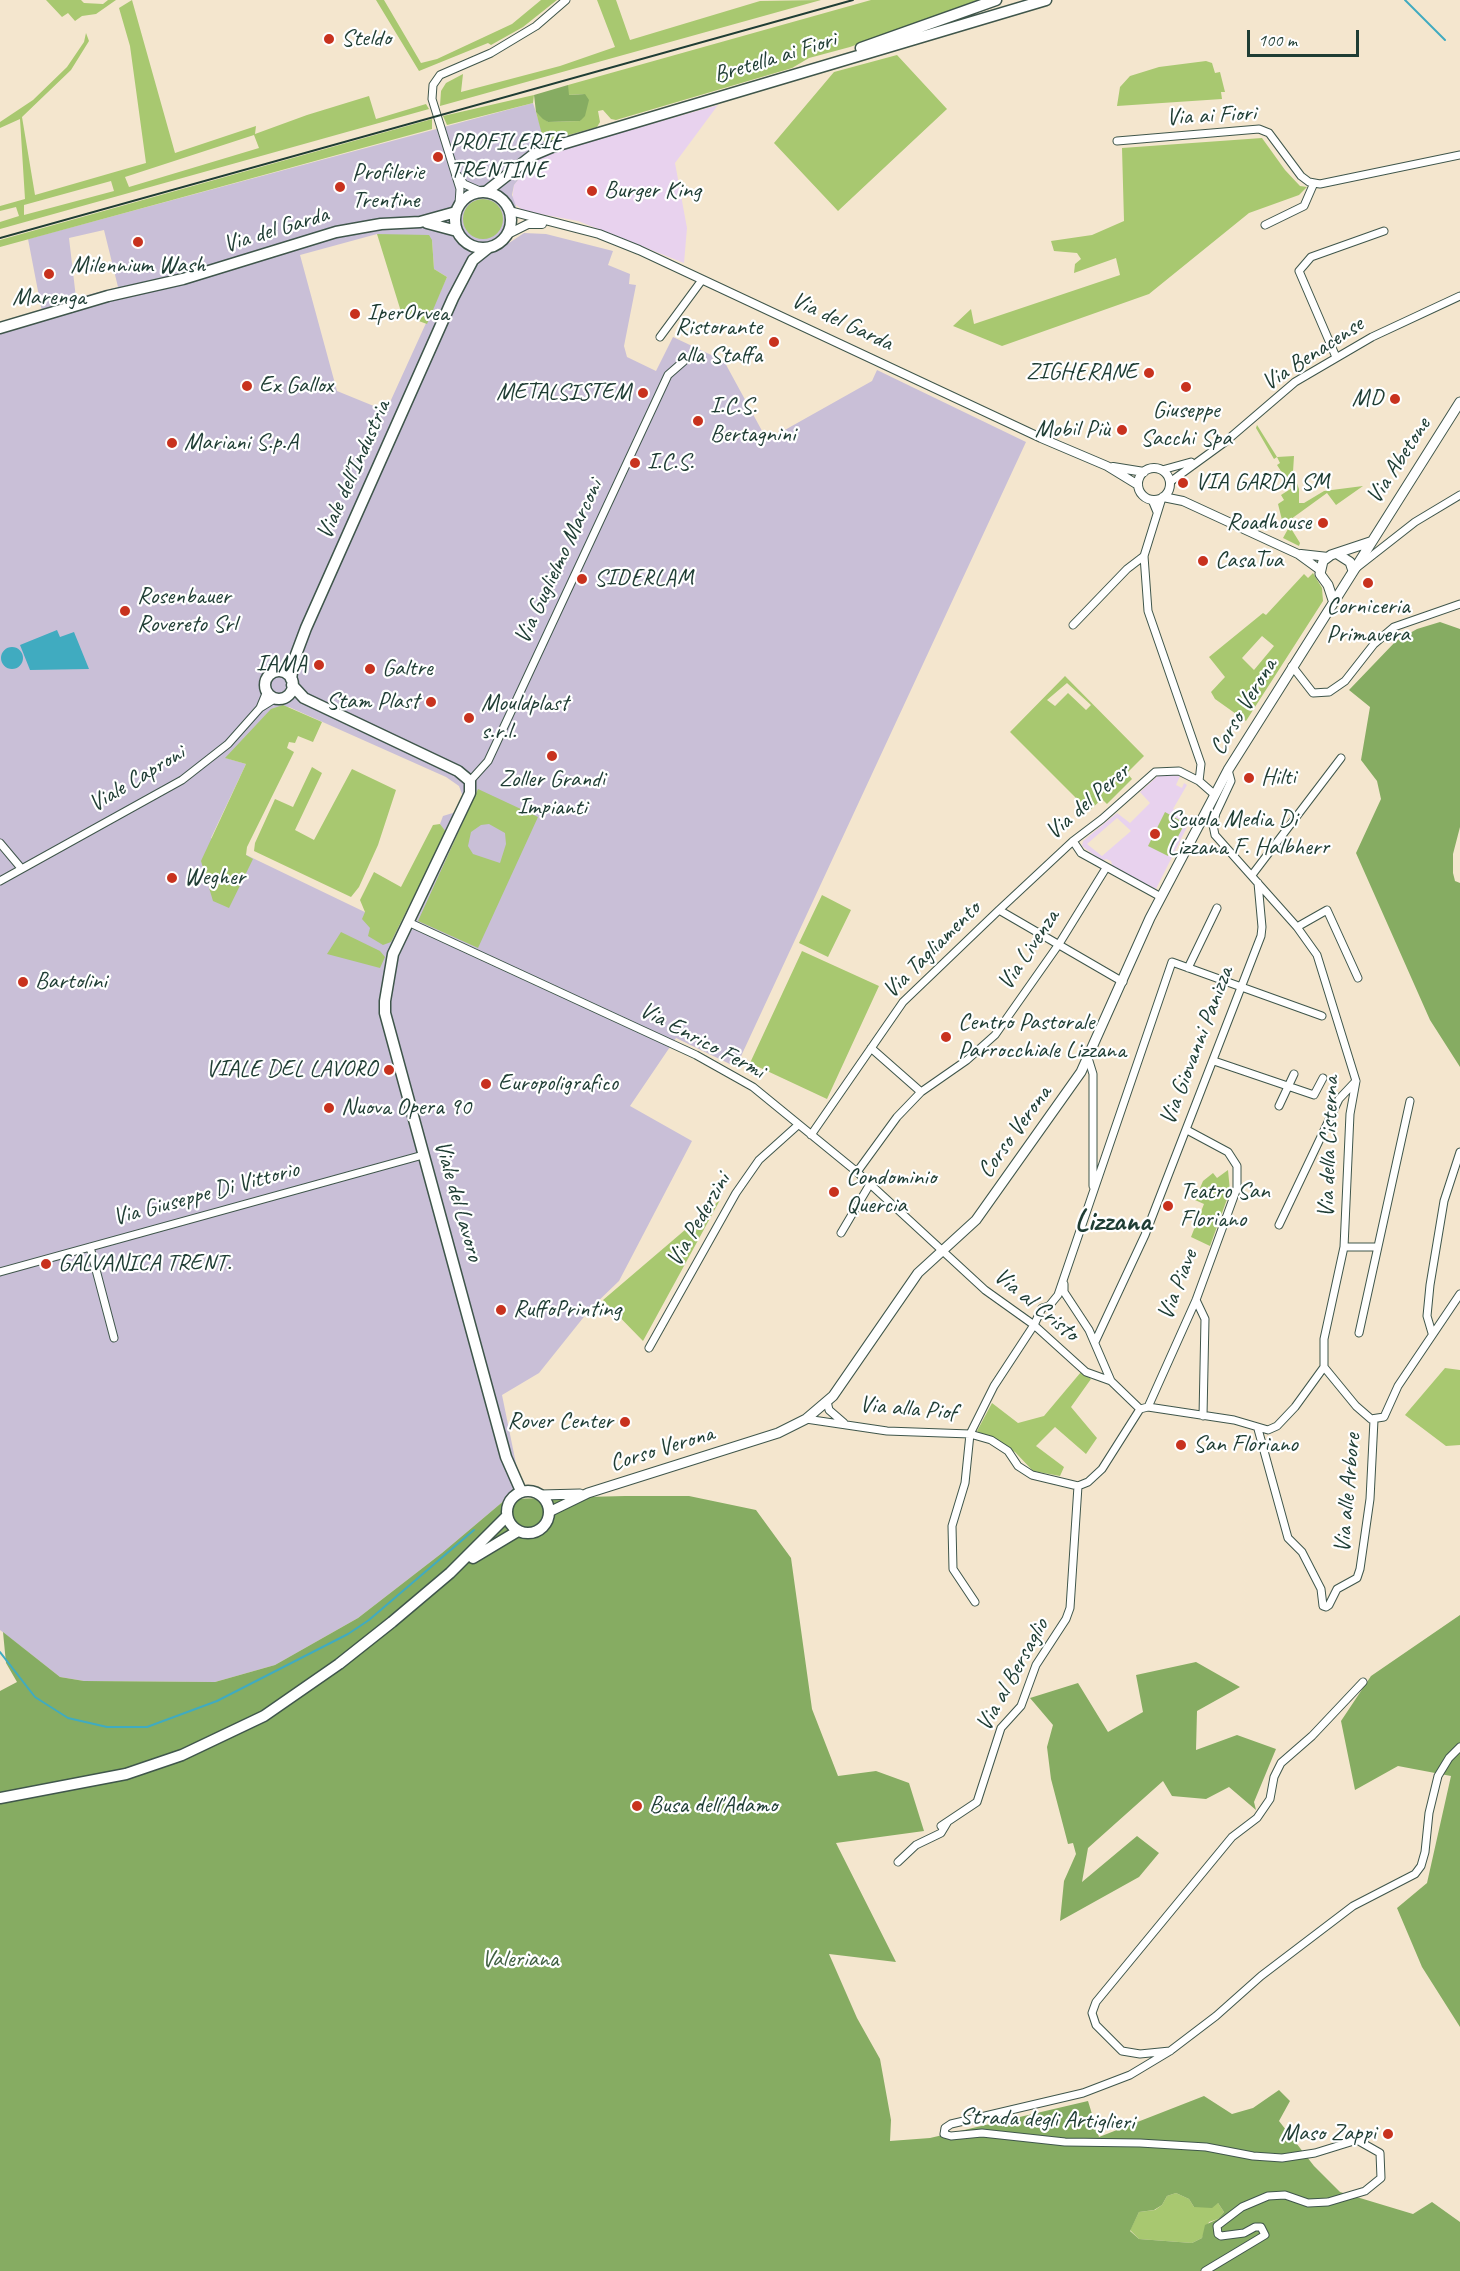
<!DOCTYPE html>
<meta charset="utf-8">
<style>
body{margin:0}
#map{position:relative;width:1460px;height:2271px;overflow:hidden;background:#f4e6ce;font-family:Caveat,sans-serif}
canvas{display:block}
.scale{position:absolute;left:1247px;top:30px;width:112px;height:27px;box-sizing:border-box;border:3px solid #1f3d34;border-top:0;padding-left:8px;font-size:18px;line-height:21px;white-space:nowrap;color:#1f3d34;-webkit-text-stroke:4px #fff;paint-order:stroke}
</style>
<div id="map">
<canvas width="1460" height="2271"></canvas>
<div class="scale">100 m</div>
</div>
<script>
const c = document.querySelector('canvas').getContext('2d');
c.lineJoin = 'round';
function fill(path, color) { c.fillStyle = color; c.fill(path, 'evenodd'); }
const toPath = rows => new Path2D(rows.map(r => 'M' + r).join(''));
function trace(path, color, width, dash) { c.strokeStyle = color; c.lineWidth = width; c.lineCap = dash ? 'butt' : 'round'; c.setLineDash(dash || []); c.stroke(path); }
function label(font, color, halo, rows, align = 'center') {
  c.font = font + ' Caveat,sans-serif'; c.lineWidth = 4.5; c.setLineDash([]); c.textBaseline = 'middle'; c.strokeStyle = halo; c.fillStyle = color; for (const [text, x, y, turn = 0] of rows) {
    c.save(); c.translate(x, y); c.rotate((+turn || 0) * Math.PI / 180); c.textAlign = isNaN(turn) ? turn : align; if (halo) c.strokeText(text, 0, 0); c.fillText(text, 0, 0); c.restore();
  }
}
const built = toPath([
 [718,105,675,163,687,228,684,263,578,221,524,211,512,202,514,185,529,166,549,153],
 [1160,774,1180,776,1176,785,1182,788,1184,783,1187,785,1173,809,1191,819,1156,889,1113,868,1111,861,1106,859,1102,861,1082,846,1083,841,1117,813,1130,823,1150,803,1140,792],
 [1117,818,1131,831,1102,856,1087,844]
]);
const industrial = toPath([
 [533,103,549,153,529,166,514,185,512,195,516,206,516,221,509,243,524,233,546,234,613,251,608,265,630,274,629,284,636,285,624,346,627,357,656,371,673,337,724,361,767,440,872,381,877,370,1026,442,736,1067,676,1038,630,1106,692,1141,619,1281,591,1308,539,1373,502,1395,523,1498,506,1499,442,1553,358,1618,275,1665,215,1682,84,1681,60,1677,0,1630,0,325,42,312,28,239],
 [104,230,118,287,76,298,69,238],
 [377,234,432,240,434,269,447,277,386,411,337,391,300,255],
 [289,707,446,777,459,786,463,797,456,812,443,816,440,824,446,833,398,928,211,838,246,764,226,758]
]);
const green = toPath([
 [46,0,81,0,84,3,103,4,108,0,116,0,96,14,82,16,75,21,68,13,62,17],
 [132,0,175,153,256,126,255,134,307,115,369,96,376,119,426,104,429,109,0,229,0,222,19,216,16,207,0,211,0,206,25,199,20,119,0,128,0,122,33,100,67,67,84,42,86,33,89,41,71,70,22,117,35,195,146,163,130,46,119,8],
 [254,135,259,148,129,187,125,177],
 [111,181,114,191,24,215,24,205],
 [376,0,384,0,421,63,437,59,512,24,541,0,557,0,523,27,491,45,488,43,419,71],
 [597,0,616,0,630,40,760,1,821,0,440,106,441,91,446,83,463,74,461,92,560,66,615,47],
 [871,0,981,0,850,47,809,58,792,68,616,120,611,119,603,110,598,111,600,122,597,127,544,142,536,112,548,122,580,121,584,112,585,94,568,95,568,85],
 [897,55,947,109,838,211,774,143,834,72],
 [1206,61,1212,63,1215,73,1220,72,1225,92,1221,92,1222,99,1117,106,1120,87,1130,76,1159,67],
 [534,95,533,103,447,125,443,116],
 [432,119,432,129,0,247,0,240],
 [1262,138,1285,170,1300,186,1307,187,1299,195,1249,213,1149,294,1002,346,953,326,971,309,974,324,1120,275,1116,258,1074,273,1075,264,1081,259,1077,253,1054,251,1051,241,1092,235,1124,221,1122,148],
 '463 219a20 20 0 1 1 40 0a20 20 0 1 1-40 0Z',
 [377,234,429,235,432,240,434,269,447,277,427,324,402,315],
 [1257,425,1277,457,1294,456,1293,472,1299,489,1299,503,1304,503,1324,491,1363,486,1336,505,1327,493,1287,522,1300,543,1299,546,1283,538,1288,529,1283,524,1278,504,1284,500,1281,495,1292,488,1277,465,1280,463,1277,457,1274,459,1256,428],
 [1313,573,1322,588,1323,601,1246,721,1215,699,1211,692,1225,677,1209,657,1263,613,1266,615,1304,574,1308,578],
 [1262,636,1274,646,1254,670,1242,658],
 [1065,676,1144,756,1127,773,1132,779,1107,804,1102,799,1089,811,1010,732],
 [1067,683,1091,705,1086,710,1068,693,1055,706,1047,700],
 [283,705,322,722,313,742,298,736,295,743,289,742,287,748,294,752,247,847,246,855,253,859,229,908,213,901,201,861,246,764,225,758,271,709],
 [312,767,322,773,295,830,314,840,352,769,396,790,378,845,359,887,351,897,254,851,255,843,275,799,293,807],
 [478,789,538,817,478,948,418,921],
 [489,824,505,833,506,844,500,863,473,854,468,846,471,832,481,825],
 [1165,812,1185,823,1168,856,1148,846],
 [440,824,446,832,391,942,383,945,368,936,370,928,362,919,365,912,360,900,374,872,401,887,433,825],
 [822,895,851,910,828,957,799,943],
 [341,932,380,951,385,957,380,968,327,954],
 [802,951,879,986,827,1099,750,1063],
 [1228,1170,1230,1191,1210,1246,1191,1237,1204,1204,1195,1200,1203,1181,1213,1173,1217,1178],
 [720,1200,643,1341,603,1300],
 [1445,1368,1460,1370,1460,1445,1446,1446,1405,1415],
 [1081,1372,1091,1379,1071,1407,1097,1438,1086,1454,1055,1427,1036,1446,1064,1467,1060,1476,1033,1471,1015,1452,977,1431,992,1403,1018,1423,1044,1416],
 [1176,2193,1189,2199,1194,2207,1218,2203,1224,2212,1218,2219,1209,2222,1202,2238,1192,2243,1139,2239,1130,2230,1139,2212,1155,2210,1162,2205,1167,2196]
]);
const forest = toPath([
 [568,85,569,95,585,94,589,100,585,116,580,121,548,122,543,119,536,112,534,95],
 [1440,622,1460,629,1460,827,1453,854,1453,873,1455,881,1460,883,1460,1067,1430,1020,1356,853,1381,799,1377,781,1361,760,1370,707,1349,690,1396,641,1417,629],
 [625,1496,689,1496,756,1510,791,1558,812,1709,838,1776,876,1771,909,1783,924,1831,836,1843,896,1962,829,1954,857,2018,880,2059,891,2120,890,2141,930,2138,1088,2101,1099,2137,1204,2096,1232,2114,1253,2108,1279,2090,1290,2101,1279,2121,1314,2166,1340,2192,1413,2214,1432,2202,1460,2222,1460,2271,0,2271,0,1691,17,1682,6,1663,3,1632,60,1677,84,1681,215,1682,275,1665,358,1618,442,1553,506,1499],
 [1176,2193,1189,2199,1194,2207,1212,2208,1218,2203,1224,2212,1218,2219,1205,2225,1202,2238,1192,2243,1139,2239,1130,2231,1139,2212,1154,2210,1162,2205,1167,2196],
 [1460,1615,1460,2027,1422,1967,1397,1908,1427,1883,1451,1776,1398,1766,1355,1790,1341,1721,1371,1676],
 [1196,1662,1240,1687,1197,1711,1196,1750,1237,1735,1276,1749,1254,1802,1256,1810,1229,1787,1206,1799,1172,1796,1163,1781,1088,1848,1082,1882,1137,1836,1159,1853,1139,1877,1060,1921,1064,1881,1076,1854,1073,1843,1068,1844,1051,1779,1047,1747,1053,1725,1030,1698,1078,1683,1108,1732,1143,1712,1136,1675]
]);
const water = toPath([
 [57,630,60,637,74,632,89,669,30,670,20,645],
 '1 658a11 11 0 1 1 22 0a11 11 0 1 1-22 0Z'
]);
const stream = toPath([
 [1405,0,1445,40],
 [0,1652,35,1697,68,1718,107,1727,147,1727,217,1701,348,1634,369,1620,474,1530]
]);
const minor = toPath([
 [1117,141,1259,129,1269,133,1301,176,1309,182,1320,184,1460,155],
 [457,175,464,184,480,191],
 [459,204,460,189,432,99,433,85,440,75,491,53,536,26,566,0],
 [1265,225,1304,206,1314,183],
 [660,337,702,280],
 [1336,357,1299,271,1311,257,1384,231],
 [1162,470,1191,462],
 [1170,482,1225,442,1295,382,1372,337,1460,296],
 [1162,498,1144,556,1148,611,1201,764,1199,781],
 [1152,500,1157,512],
 [1355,569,1415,522,1460,495],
 [1073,625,1127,569,1144,556],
 [1292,666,1313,693,1329,692,1345,681,1374,644,1394,627,1460,604],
 [260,708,276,698],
 [1228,770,1231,781,1216,813,1213,825,1215,835,1297,927,1317,955,1356,1081,1350,1114,1344,1247,1324,1339,1324,1367,1356,1406,1371,1419,1384,1417,1398,1386,1460,1294],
 [470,781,488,761,668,375,684,361],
 [1073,841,1081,853,1161,897],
 [0,843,21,868],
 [1252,875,1341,758],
 [0,881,182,780,228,744,260,708,267,691],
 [999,910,1073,841,1102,819,1155,772,1179,771,1199,781,1215,795],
 [408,922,696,1055,753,1087,857,1172,985,1290,1034,1325,1086,1372,1111,1381],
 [1297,927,1327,910,1358,978],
 [1188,968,1217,908],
 [871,1048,921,1092],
 [1089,1061,1093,1074,1093,1186],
 [1214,1061,1314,1095,1323,1078],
 [1279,1106,1294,1074],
 [811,1135,903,1002,999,910,1123,982],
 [857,1172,897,1117,921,1092,967,1060,995,1035,1059,944,1106,868],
 [1279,1225,1339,1099,1356,1081],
 [841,1233,870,1184],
 [90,1247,114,1338],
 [1344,1247,1376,1247],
 [0,1272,423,1155],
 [1064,1284,1064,1292,1089,1330,1111,1381,1140,1409,1148,1407,1234,1420,1268,1430,1277,1426,1295,1407,1324,1367],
 [1196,1300,1205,1319,1203,1416],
 [1359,1333,1410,1101],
 [1432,1333,1427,1316,1430,1285,1444,1201,1460,1152],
 [1095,1342,1145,1235,1261,936,1262,927,1258,883],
 [649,1348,736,1193,759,1160,798,1125],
 [827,1401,829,1410,844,1423],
 [1148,1407,1196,1300,1237,1188,1237,1166,1228,1152,1187,1130],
 [806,1419,887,1431,970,1434,991,1440,1008,1451,1018,1466,1032,1475,1078,1486,1088,1482,1102,1469,1140,1409],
 [1258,1429,1288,1538,1302,1552,1321,1589,1323,1606,1326,1607,1329,1605,1337,1589,1357,1578,1360,1569,1370,1499,1374,1420],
 [975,1602,953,1569,952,1526,965,1483,970,1434,994,1386,1034,1325,1042,1308,1049,1306,1058,1295,1172,962,1322,1016],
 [941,1826,977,1802,1001,1728,1021,1706,1036,1665,1066,1619,1070,1608,1078,1486],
 [898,1862,916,1845,941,1833,947,1823],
 [1170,2051,1140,2054,1122,2051,1096,2025,1092,2013,1096,2002,1232,1837,1257,1818,1270,1799,1274,1777,1281,1763,1312,1736,1363,1682],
 [1205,2271,1265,2235,1261,2227,1255,2227,1244,2233,1221,2236,1218,2234,1217,2226,1242,2207,1268,2196,1285,2195,1308,2203,1328,2202,1365,2191,1381,2178,1380,2153,1357,2140,1315,2153,1282,2158,1253,2156,1206,2147,1140,2143,1065,2142,982,2133,951,2136,944,2134,945,2128,951,2124,1083,2093,1130,2075,1170,2051,1216,2016,1261,1976,1353,1906,1415,1874,1421,1866,1425,1852,1429,1813,1438,1776,1449,1758,1460,1747]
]);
const tertiary = toPath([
 [510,211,599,234,639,250,1041,438,1107,466,1138,485],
 [508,234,528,224,542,224],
 [1113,467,1144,472],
 '1138 484a16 16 0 1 1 32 0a16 16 0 1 1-32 0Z',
 [1163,497,1183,501,1298,554,1320,570],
 [1301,554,1328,557]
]);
const secondary = toPath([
 [1339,555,1350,562,1353,571],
 [1333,600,1328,585,1320,574,1323,561,1331,555,1370,542],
 [541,1495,580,1494],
 [549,1512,588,1493,778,1433,806,1419,833,1396,918,1273,976,1220,1081,1072,1150,918,1228,770,1460,402]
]);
const primary = toPath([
 [861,48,996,0],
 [487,191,533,155,552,147,1046,0],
 '455 220a28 28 0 1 1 56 0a28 28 0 1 1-56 0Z',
 [427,223,457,231],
 [0,328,108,296,183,279,336,232,381,224,420,222,456,212],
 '265 685a14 14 0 1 1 28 0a14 14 0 1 1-28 0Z',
 [291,679,294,660,306,628,453,298,473,260,488,248],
 [292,685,304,698,458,771,470,781,470,793,393,954,385,1001,385,1013,506,1457,521,1491],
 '507 1512a21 21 0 1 1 42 0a21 21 0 1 1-42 0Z',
 [473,1558,518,1531],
 [0,1798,126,1774,182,1755,264,1716,339,1664,392,1622,450,1573,507,1516]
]);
const rail = toPath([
 [0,238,853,0]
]);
const markers = [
 [329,39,6,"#c8321e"],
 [438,157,6,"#c8321e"],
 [340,187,6,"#c8321e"],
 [592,191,6,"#c8321e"],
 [138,242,6,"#c8321e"],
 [49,274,6,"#c8321e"],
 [355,314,6,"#c8321e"],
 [774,342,6,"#c8321e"],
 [1149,373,6,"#c8321e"],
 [247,386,6,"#c8321e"],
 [1186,387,6,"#c8321e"],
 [643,393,6,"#c8321e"],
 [1395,399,6,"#c8321e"],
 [698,421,6,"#c8321e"],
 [1122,430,6,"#c8321e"],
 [172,443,6,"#c8321e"],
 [635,463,6,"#c8321e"],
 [1183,483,6,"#c8321e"],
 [1323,523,6,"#c8321e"],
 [1203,561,6,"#c8321e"],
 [582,579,6,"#c8321e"],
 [1368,583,6,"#c8321e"],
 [125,611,6,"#c8321e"],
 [319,665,6,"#c8321e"],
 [370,669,6,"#c8321e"],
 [431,702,6,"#c8321e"],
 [469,718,6,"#c8321e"],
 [552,756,6,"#c8321e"],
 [1249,778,6,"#c8321e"],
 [1155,834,6,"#c8321e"],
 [172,878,6,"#c8321e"],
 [23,982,6,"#c8321e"],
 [946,1037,6,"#c8321e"],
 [389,1070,6,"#c8321e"],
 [486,1084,6,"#c8321e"],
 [329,1108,6,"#c8321e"],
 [834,1192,6,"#c8321e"],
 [1168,1206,6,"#c8321e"],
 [46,1264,6,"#c8321e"],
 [501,1310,6,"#c8321e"],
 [625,1422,6,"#c8321e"],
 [1181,1445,6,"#c8321e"],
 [637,1806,6,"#c8321e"],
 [1388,2134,6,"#c8321e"]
];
const poiNames = [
 ["Steldo",341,39],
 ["PROFILERIE",450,143],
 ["TRENTINE",450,171],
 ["Profilerie",352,173],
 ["Trentine",352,201],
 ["Burger King",604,191],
 ["Milennium Wash",138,266,"center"],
 ["Marenga",49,298,"center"],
 ["IperOrvea",367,314],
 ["Ristorante",762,328,"right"],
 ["alla Staffa",762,356,"right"],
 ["ZIGHERANE",1137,373,"right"],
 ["Ex Gallox",259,386],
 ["METALSISTEM",631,393,"right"],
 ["MD",1383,399,"right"],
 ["I.C.S.",710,407],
 ["Bertagnini",710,435],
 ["Giuseppe",1186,411,"center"],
 ["Sacchi Spa",1186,439,"center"],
 ["Mobil Più",1110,430,"right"],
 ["Mariani S.p.A",184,443],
 ["I.C.S.",647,463],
 ["VIA GARDA SM",1195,483],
 ["Roadhouse",1311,523,"right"],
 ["CasaTua",1215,561],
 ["SIDERLAM",594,579],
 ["Rosenbauer",137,597],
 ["Rovereto Srl",137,625],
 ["Corniceria",1368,607,"center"],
 ["Primavera",1368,635,"center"],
 ["IAMA",307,665,"right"],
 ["Galtre",382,669],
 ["Stam Plast",419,702,"right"],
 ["Mouldplast",481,704],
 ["s.r.l.",481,732],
 ["Hilti",1261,778],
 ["Zoller Grandi",552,780,"center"],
 ["Impianti",552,808,"center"],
 ["Scuola Media Di",1167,820],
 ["Lizzana F. Halbherr",1167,848],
 ["Wegher",184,878],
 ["Bartolini",35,982],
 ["Centro Pastorale",958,1023],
 ["Parrocchiale Lizzana",958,1051],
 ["VIALE DEL LAVORO",377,1070,"right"],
 ["Europoligrafico",498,1084],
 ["Nuova Opera 90",341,1108],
 ["Condominio",846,1178],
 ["Quercia",846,1206],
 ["Teatro San",1180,1192],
 ["Floriano",1180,1220],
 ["GALVANICA TRENT.",58,1264],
 ["RuffoPrinting",513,1310],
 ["Rover Center",613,1422,"right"],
 ["San Floriano",1193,1445],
 ["Busa dell'Adamo",649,1806],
 ["Maso Zappi",1376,2134,"right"]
];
const streetNames = [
 ["Bretella ai Fiori",775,58,-17],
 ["Via ai Fiori",1211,116,-3],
 ["Via del Garda",276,230,-17],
 ["Via del Garda",842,322,25],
 ["Via Benacense",1313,354,-33],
 ["Via Abetone",1399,461,-57],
 ["Viale dell'Industria",354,470,-66],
 ["Via Guglielmo Marconi",559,562,-65],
 ["Corso Verona",1244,707,-59],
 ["Viale Caproni",137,779,-31],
 ["Via del Perer",1088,802,-41],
 ["Via Tagliamento",932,950,-45],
 ["Via Livenza",1029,950,-56],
 ["Via Enrico Fermi",702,1041,28],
 ["Via Giovanni Panizza",1197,1046,-69],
 ["Corso Verona",1015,1132,-54],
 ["Via della Cisterna",1329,1147,-88],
 ["Via Giuseppe Di Vittorio",206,1194,-15],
 ["Viale del Lavoro",458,1201,74],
 ["Via Pederzini",699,1220,-60],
 ["Via Piave",1178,1285,-69],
 ["Via al Cristo",1036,1305,39],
 ["Via alla Piof",908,1409,5],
 ["Corso Verona",662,1449,-17],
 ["Via alle Arbore",1348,1493,-85],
 ["Via al Bersaglio",1013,1675,-61],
 ["Strada degli Artiglieri",1047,2120,2]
];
const parkNames = [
 ["Valeriana",520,1960]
];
const districtNames = [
 ["Lizzana",1113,1222]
];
fill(built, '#e8d2ee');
fill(industrial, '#c9bfd7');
fill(green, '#a8c870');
fill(forest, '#86ac62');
fill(water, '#40abc0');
trace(stream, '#40abc0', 2);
trace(minor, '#3f564b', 9);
trace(tertiary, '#3f564b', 10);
trace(secondary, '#3f564b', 11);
trace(primary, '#3f564b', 13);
trace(minor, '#fff', 7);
trace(tertiary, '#fff', 8);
trace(secondary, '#fff', 9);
trace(primary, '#fff', 10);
trace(rail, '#1f3d34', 2);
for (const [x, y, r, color] of markers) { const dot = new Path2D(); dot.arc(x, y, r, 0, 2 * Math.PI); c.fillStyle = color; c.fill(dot); trace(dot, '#fff', 2); }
label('24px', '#1f3d34', '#fff', poiNames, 'left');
label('24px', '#1f3d34', '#fff', streetNames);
label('24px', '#416043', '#fff', parkNames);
label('bold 30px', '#1f3d34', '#fff', districtNames);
</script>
